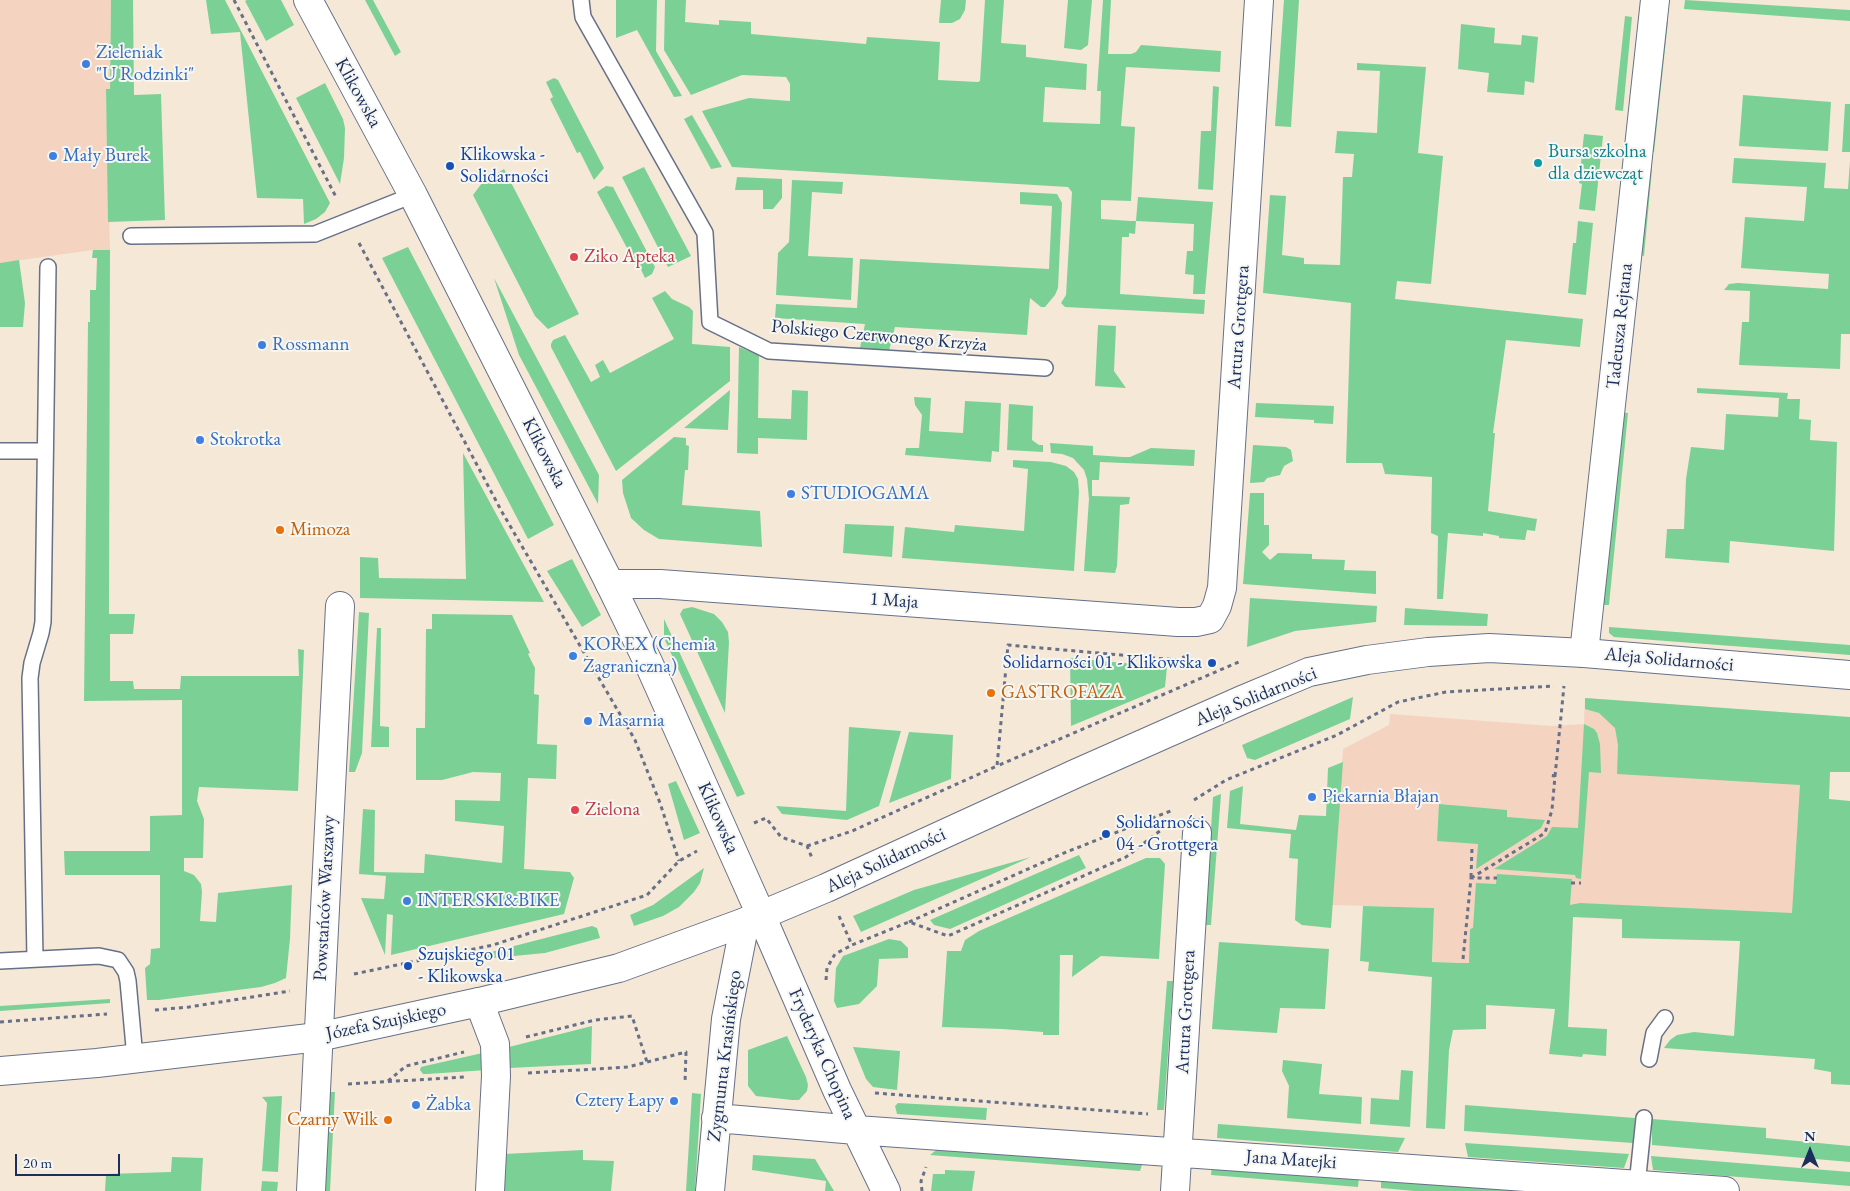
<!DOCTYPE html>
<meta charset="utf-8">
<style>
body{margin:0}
#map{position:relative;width:1850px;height:1191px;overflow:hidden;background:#f5e8d7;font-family:"EB Garamond",serif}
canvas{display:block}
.north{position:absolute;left:1785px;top:1126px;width:50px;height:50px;-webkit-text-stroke:4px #f6f6f2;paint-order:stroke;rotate:0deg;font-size:14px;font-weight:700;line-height:20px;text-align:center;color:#1b2f5e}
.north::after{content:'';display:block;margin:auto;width:18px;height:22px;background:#1b2f5e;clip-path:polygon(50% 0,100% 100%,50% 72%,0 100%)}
.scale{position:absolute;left:15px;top:1154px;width:105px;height:22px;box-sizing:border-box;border:2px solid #1b2f5e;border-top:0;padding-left:6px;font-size:15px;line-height:18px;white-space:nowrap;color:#1b2f5e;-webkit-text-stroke:4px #f6f6f2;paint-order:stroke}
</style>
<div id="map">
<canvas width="1850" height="1191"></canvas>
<div class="north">N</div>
<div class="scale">20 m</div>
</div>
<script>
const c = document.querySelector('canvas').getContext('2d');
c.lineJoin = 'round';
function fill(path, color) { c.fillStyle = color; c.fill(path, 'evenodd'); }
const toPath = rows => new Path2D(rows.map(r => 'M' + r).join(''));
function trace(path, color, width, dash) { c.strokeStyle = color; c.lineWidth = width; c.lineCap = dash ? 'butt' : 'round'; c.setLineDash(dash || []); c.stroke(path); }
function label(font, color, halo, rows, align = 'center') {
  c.font = font + ' "EB Garamond",serif'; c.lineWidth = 4; c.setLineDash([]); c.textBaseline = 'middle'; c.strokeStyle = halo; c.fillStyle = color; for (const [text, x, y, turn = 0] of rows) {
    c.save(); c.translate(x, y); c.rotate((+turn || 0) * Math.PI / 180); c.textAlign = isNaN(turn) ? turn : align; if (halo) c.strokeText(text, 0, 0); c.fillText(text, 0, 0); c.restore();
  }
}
const built = toPath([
 [0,0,111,0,110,89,106,90,110,250,93,250,0,263],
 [1585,698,1833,716,1822,930,1573,917,1569,1009,1431,1002,1434,908,1332,905,1343,749,1389,725,1390,714,1552,726,1584,724]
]);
const green = toPath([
 [111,0,133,0,134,95,161,94,165,220,108,222,106,89,110,89],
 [206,0,225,0,330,203,325,212,316,219,304,224,303,199,257,198,240,32,211,34],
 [247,0,281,0,294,25,266,41,245,1],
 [365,0,373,0,401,52,395,56],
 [616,0,657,0,656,51,682,96,674,97,637,30,616,38],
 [665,0,686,0,685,22,719,25,719,20,751,22,751,34,866,44,867,37,940,42,938,80,978,82,980,81,985,0,1004,0,1001,43,1026,45,1026,57,1087,64,1086,90,1045,87,1043,122,1100,124,1101,91,1097,91,1103,0,1111,0,1108,54,1131,54,1136,52,1141,45,1221,51,1220,72,1126,67,1121,126,1135,127,1131,201,1101,200,1101,219,1131,221,1136,221,1138,197,1213,202,1205,294,1193,294,1194,275,1185,274,1187,251,1193,251,1194,224,1136,221,1135,234,1129,233,1129,237,1122,237,1120,294,1205,300,1204,314,1065,307,1061,303,1066,295,1072,192,1068,187,732,167,702,111,749,98,790,101,790,84,786,77,742,75,691,95,664,50],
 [941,0,966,0,965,10,960,19,952,23,939,23],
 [1068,0,1092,0,1088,45,1081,50,1064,48],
 [1284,0,1299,0,1291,127,1275,126],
 [1685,0,1850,10,1850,21,1684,9],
 [1625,16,1632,17,1623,111,1615,110],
 [1660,20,1668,21,1654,152,1647,152],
 [1461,24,1495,28,1494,43,1521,45,1522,35,1538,37,1534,83,1525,81,1524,95,1487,92,1489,73,1458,69],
 [1357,63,1426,67,1418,153,1443,156,1431,284,1397,281,1395,299,1583,319,1580,347,1506,340,1493,433,1495,433,1488,511,1537,519,1535,531,1527,530,1525,540,1499,538,1499,536,1483,533,1483,536,1448,533,1443,599,1437,599,1438,536,1431,533,1432,477,1385,474,1382,463,1346,463,1351,303,1263,293,1270,195,1286,196,1282,255,1304,258,1304,264,1340,265,1343,177,1352,177,1354,154,1335,153,1337,131,1377,133,1380,71,1357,70],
 [554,78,558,80,604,168,594,180,580,152,577,153,550,99,553,97,546,82],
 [325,83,343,119,345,128,344,158,340,184,296,98],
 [1213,86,1219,87,1213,190,1198,189,1201,131,1211,131],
 [1743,95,1831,102,1828,151,1739,146],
 [1845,104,1850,104,1850,152,1842,152],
 [692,115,722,167,711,169,684,119],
 [1584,134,1603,136,1595,211,1579,209,1582,184,1579,183],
 [1734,158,1826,163,1824,188,1848,189,1850,161,1850,334,1841,334,1840,369,1739,365,1742,322,1749,322,1750,291,1724,290,1729,284,1738,283,1828,289,1829,274,1741,268,1745,217,1804,221,1807,187,1732,183],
 [644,167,691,256,668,267,622,177],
 [1644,168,1652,169,1644,256,1634,254],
 [504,169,579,314,548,329,535,316,473,195,482,183],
 [737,177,782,179,782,198,773,209,763,209,763,190,735,190],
 [792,180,843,182,842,194,812,192,808,256,853,258,851,300,776,295,778,253,789,242],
 [606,186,613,187,655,267,652,274,645,278,637,261,634,261,597,192],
 [1020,192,1057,194,1062,203,1058,288,1055,295,1045,307,1041,307,1030,298,1027,335,895,327,889,351,860,348,865,324,775,318,776,304,857,308,860,259,1049,269,1052,206,1020,204],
 [1578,221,1593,223,1586,295,1568,293,1573,243,1576,243],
 [408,247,554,525,528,539,382,258],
 [93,250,110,250,109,614,135,614,133,634,110,634,110,681,133,681,134,689,180,689,181,676,299,676,298,649,304,650,298,791,199,787,197,801,204,819,203,858,184,858,184,871,194,875,201,884,202,892,200,921,216,922,218,893,292,885,290,939,286,978,275,983,261,987,159,1000,147,1000,145,968,150,964,151,949,160,948,160,875,65,875,64,851,150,851,150,816,182,815,182,700,84,701,88,322,90,322,90,290,96,290,97,258,92,258],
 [19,260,25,303,23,327,0,327,0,263],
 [494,278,599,475,598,504,519,355],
 [665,291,672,299,689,307,693,311,692,344,730,347,730,381,616,471,551,347,551,344,553,340,565,335,591,382,600,377,595,365,603,360,610,373,674,339,652,298],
 [1098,325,1116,326,1114,371,1126,388,1095,386],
 [739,347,759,355,758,418,791,419,792,390,808,391,807,440,758,438,758,454,737,453],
 [1697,388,1788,393,1787,399,1800,399,1799,419,1811,420,1810,440,1837,442,1834,551,1730,541,1729,563,1665,558,1667,529,1684,529,1686,479,1691,447,1724,450,1726,414,1778,417,1779,398,1697,393],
 [730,390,728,430,684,428],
 [914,397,931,398,929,431,963,433,965,401,1001,403,999,452,992,451,991,462,905,455,906,448,919,448,922,415,915,405],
 [1256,403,1334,406,1333,424,1314,423,1314,420,1255,417],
 [1009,404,1033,406,1032,440,1039,445,1043,445,1043,452,1007,450],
 [1619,412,1628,413,1609,605,1600,605],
 [674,437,686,438,686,445,689,446,688,470,685,470,682,505,760,511,762,547,659,539,644,530,631,518,623,493,622,480],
 [1050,443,1093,446,1093,455,1123,457,1130,457,1151,448,1195,450,1194,465,1194,466,1100,462,1099,480,1092,480,1092,496,1130,497,1129,504,1120,505,1117,566,1115,573,1084,571,1089,499,1087,479,1084,470,1073,458,1062,454,1051,453],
 [1253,445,1286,447,1291,450,1293,461,1284,466,1280,475,1267,478,1264,482,1250,483],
 [463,453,544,602,360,598,360,557,378,558,379,578,466,579],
 [1013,460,1051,462,1066,466,1074,472,1078,479,1079,492,1074,571,902,558,905,527,954,532,955,525,1024,531,1028,469,1013,467],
 [1250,493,1264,493,1264,525,1269,525,1269,545,1262,552,1270,560,1278,553,1312,554,1312,559,1345,560,1344,570,1376,571,1376,594,1243,584],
 [845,524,894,526,892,557,843,553],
 [572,559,601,615,582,627,547,571],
 [1250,598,1377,606,1376,622,1295,631,1247,647],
 [692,607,714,614,722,622,728,632,729,642,725,713,680,614,683,609],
 [1405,608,1488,614,1487,626,1404,625],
 [359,612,369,613,362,753,355,772,349,772],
 [432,614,512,615,530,653,528,654,535,668,534,694,539,695,537,744,557,745,556,779,528,778,524,869,570,872,574,878,564,914,391,955,393,915,387,914,385,955,361,898,384,899,386,876,359,874,363,809,375,810,374,872,424,873,425,854,502,863,504,826,455,821,455,800,500,801,501,773,473,772,442,780,416,780,416,728,425,728,426,629,432,629],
 [664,619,745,794,737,797,664,638],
 [1609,627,1850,645,1850,655,1614,637,1609,633],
 [377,628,381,628,380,726,389,727,389,747,371,747],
 [1070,658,1167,667,1165,687,1071,726],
 [1353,697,1350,719,1255,760,1247,758,1242,745],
 [1585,698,1850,717,1850,772,1830,772,1829,799,1850,801,1850,1085,1831,1084,1831,1072,1814,1069,1815,1059,1664,1048,1670,1040,1677,1035,1694,1032,1734,1036,1740,941,1622,938,1622,919,1573,917,1568,1027,1607,1029,1606,1056,1583,1054,1582,1057,1549,1054,1555,1009,1486,1005,1486,1029,1453,1030,1449,1050,1445,1129,1426,1128,1432,977,1368,971,1369,962,1360,961,1363,906,1434,908,1432,962,1458,963,1469,963,1470,929,1473,928,1476,883,1496,884,1497,874,1572,879,1570,905,1580,903,1792,913,1800,785,1617,774,1618,745,1615,728,1599,713,1585,709],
 [1584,724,1594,729,1597,733,1600,744,1601,773,1589,772,1581,879,1576,878,1575,875,1494,869,1547,836,1552,827,1578,828],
 [849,727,901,731,879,806,847,820,782,814,776,806,846,811],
 [909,732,953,735,951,779,889,803],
 [1343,762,1331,928,1302,925,1295,920,1298,859,1289,858,1291,834,1227,828,1230,791,1243,786,1240,824,1296,830,1299,815,1326,816,1328,768],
 [676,781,700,833,684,840,668,784],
 [1221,794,1211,925,1205,925,1213,797],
 [1439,804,1507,810,1507,817,1545,820,1541,828,1476,869,1478,844,1437,841],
 [1079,855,1086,868,950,929,934,925,930,920],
 [1031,857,861,932,853,916,914,890],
 [1146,858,1160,858,1165,864,1159,959,1101,956,1072,977,1073,955,1060,955,1059,1035,1043,1035,1043,1032,1002,1029,942,1027,947,951,961,951,965,940,979,931],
 [704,868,700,883,694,892,679,907,663,916,634,926,630,915,653,905],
 [592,926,597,928,600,938,545,953,452,962],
 [889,939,901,941,908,948,908,958,879,959,877,986,859,1004,837,1008,834,1001,836,968,843,956],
 [1219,942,1329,949,1325,1009,1280,1008,1277,1033,1212,1029],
 [1167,981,1173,981,1164,1110,1157,1110],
 [110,999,110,1003,0,1011,0,1006],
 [592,1026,591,1064,509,1068,509,1047],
 [787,1036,806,1077,808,1085,807,1091,799,1100,792,1100,756,1096,748,1086,748,1050],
 [853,1047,900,1051,897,1090,873,1087,866,1079],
 [487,1052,487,1070,427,1074,423,1074,420,1070,421,1067,425,1066],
 [1283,1060,1322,1064,1319,1094,1362,1097,1361,1124,1287,1118,1289,1086,1282,1071],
 [1401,1070,1413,1071,1410,1127,1370,1124,1371,1098,1399,1100],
 [329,1092,335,1092,330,1191,324,1191],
 [692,1093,701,1094,695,1191,686,1191],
 [282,1096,278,1172,262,1171,267,1103,262,1097],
 [898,1103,987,1108,986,1120,897,1114,895,1106],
 [1465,1105,1635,1118,1633,1143,1464,1131],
 [1652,1119,1766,1128,1766,1138,1850,1146,1850,1162,1652,1145],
 [1218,1124,1405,1138,1398,1152,1217,1138],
 [1465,1143,1629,1154,1624,1168,1468,1157],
 [939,1148,1143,1162,1140,1171,930,1155],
 [583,1150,583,1160,614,1161,611,1191,501,1191,504,1154],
 [753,1155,815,1159,834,1191,825,1191,826,1181,752,1170],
 [1651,1156,1850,1172,1850,1186,1653,1170],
 [172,1157,203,1158,201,1191,105,1191,106,1174,171,1172],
 [1212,1165,1359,1177,1358,1187,1211,1175],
 [945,1170,975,1171,972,1191,931,1191,933,1174,945,1174],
 [1381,1178,1544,1191,1415,1191,1381,1188],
 [262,1181,278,1182,277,1191,261,1191]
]);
const path = toPath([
 [234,0,336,197],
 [359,243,502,512,635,740,660,803,679,861],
 [1186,656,1177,660,1008,645,997,766,1241,661],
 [1555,776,1564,686],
 [1194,800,1226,780,1337,735,1398,702,1446,692,1554,686],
 [754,823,766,818,781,837,807,846,812,858],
 [807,846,852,831,997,766],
 [1471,877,1472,848],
 [1471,878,1545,833,1552,810,1555,776,1548,775],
 [1571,883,1581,883],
 [839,916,852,945,909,922,948,936,1126,857,1165,827],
 [909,922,1064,853,1173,810],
 [1463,959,1471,878,1497,878],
 [354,974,493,945,647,895,679,861,697,851],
 [826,980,827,968,835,954,852,945],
 [155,1010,189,1007,290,991],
 [0,1022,107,1014],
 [526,1037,595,1020,632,1016,647,1062],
 [528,1073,628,1067,686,1052,685,1083],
 [388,1081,406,1066,464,1052],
 [348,1084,464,1077],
 [875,1093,1148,1114],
 [922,1191,921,1181,926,1167]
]);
const lane = toPath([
 [581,0,583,17,705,233,710,322,769,351,1045,368],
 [131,236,315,234,413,195],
 [0,451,45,451],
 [35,959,30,678,32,663,41,633,43,622,48,267],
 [0,961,99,956,118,960,126,972,128,981,135,1058],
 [1649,1059,1654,1033,1665,1018],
 [1637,1185,1644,1118]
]);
const street = toPath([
 [610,584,660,584,1178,622,1196,622,1210,619,1217,606,1222,588,1259,0],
 [1584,653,1655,0],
 [761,915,837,1090,886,1191],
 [479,1002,495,1044,496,1076,490,1191],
 [716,1118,856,1130,1725,1191],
 [311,1191,340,606],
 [710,1191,726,1019,745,922],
 [1175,1191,1197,833]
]);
const secondary = toPath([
 [308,0,413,195,610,584,649,664,761,915],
 [0,1071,97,1063,318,1037,479,1002,619,968,745,922,826,888,1077,773,1242,700,1309,672,1367,660,1428,652,1489,648,1584,653,1850,675]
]);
const markers = [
 [86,64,5,"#3f7fe0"],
 [53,156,5,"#3f7fe0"],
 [1538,163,5,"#0f9aa8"],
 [450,166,5,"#1a4fb4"],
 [574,257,5,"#e0444e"],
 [262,345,5,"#3f7fe0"],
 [200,440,5,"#3f7fe0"],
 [791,494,5,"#3f7fe0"],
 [280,530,5,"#e8710a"],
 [573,656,5,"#3f7fe0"],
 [1212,663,5,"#1a4fb4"],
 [991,693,5,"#e8710a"],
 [588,721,5,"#3f7fe0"],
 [1312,797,5,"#3f7fe0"],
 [575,810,5,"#e0444e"],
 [1106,834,5,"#1a4fb4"],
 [407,901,5,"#3f7fe0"],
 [408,966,5,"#1a4fb4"],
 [674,1101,5,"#3f7fe0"],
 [416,1105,5,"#3f7fe0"],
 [388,1120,5,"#e8710a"]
];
const shopNames = [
 ["Zieleniak",96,53],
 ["\"U Rodzinki\"",96,75],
 ["Mały Burek",63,156],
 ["Rossmann",272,345],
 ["Stokrotka",210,440],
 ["STUDIOGAMA",801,494],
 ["KOREX (Chemia",583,645],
 ["Zagraniczna)",583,667],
 ["Masarnia",598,721],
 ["Piekarnia Błajan",1322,797],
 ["INTERSKI&BIKE",417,901],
 ["Cztery Łapy",664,1101,"right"],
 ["Żabka",426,1105]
];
const streetNames = [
 ["Klikowska",358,93,61],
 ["Tadeusza Rejtana",1620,326,-84],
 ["Artura Grottgera",1239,327,-86],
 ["Polskiego Czerwonego Krzyża",879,336,5],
 ["Klikowska",544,453,63],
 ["1 Maja",894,601,4],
 ["Aleja Solidarności",1669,660,5],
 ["Aleja Solidarności",1256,697,-22],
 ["Klikowska",718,818,66],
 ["Aleja Solidarności",886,861,-25],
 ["Powstańców Warszawy",325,898,-87],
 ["Artura Grottgera",1186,1012,-87],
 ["Józefa Szujskiego",386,1022,-12],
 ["Fryderyka Chopina",822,1054,66],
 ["Zygmunta Krasińskiego",725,1056,-83],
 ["Jana Matejki",1291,1160,4]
];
const cultureNames = [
 ["Bursa szkolna",1548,152],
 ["dla dziewcząt",1548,174]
];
const transitNames = [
 ["Klikowska -",460,155],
 ["Solidarności",460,177],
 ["Solidarności 01 - Klikowska",1202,663,"right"],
 ["Solidarności",1116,823],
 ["04 - Grottgera",1116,845],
 ["Szujskiego 01",418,955],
 ["- Klikowska",418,977]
];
const healthNames = [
 ["Ziko Apteka",584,257],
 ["Zielona",585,810]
];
const foodNames = [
 ["Mimoza",290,530],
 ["GASTROFAZA",1001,693],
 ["Czarny Wilk",378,1120,"right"]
];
fill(built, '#f4d3c1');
fill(green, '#7bd195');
trace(lane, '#677088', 18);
trace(street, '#677088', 30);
trace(secondary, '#677088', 30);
trace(path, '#677088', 3, [4, 4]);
trace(lane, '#fff', 15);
trace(street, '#fff', 28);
trace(secondary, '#fff', 28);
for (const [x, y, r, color] of markers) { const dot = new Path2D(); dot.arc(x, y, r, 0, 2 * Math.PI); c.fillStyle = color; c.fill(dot); trace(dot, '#f6f6f2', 2); }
label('19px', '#366cbe', '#f6f6f2', shopNames, 'left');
label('19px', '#1b2f5e', '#f6f6f2', streetNames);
label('19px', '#0d838f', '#f6f6f2', cultureNames, 'left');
label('19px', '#164399', '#f6f6f2', transitNames, 'left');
label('19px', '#be3a42', '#f6f6f2', healthNames, 'left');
label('19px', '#c56008', '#f6f6f2', foodNames, 'left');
</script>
